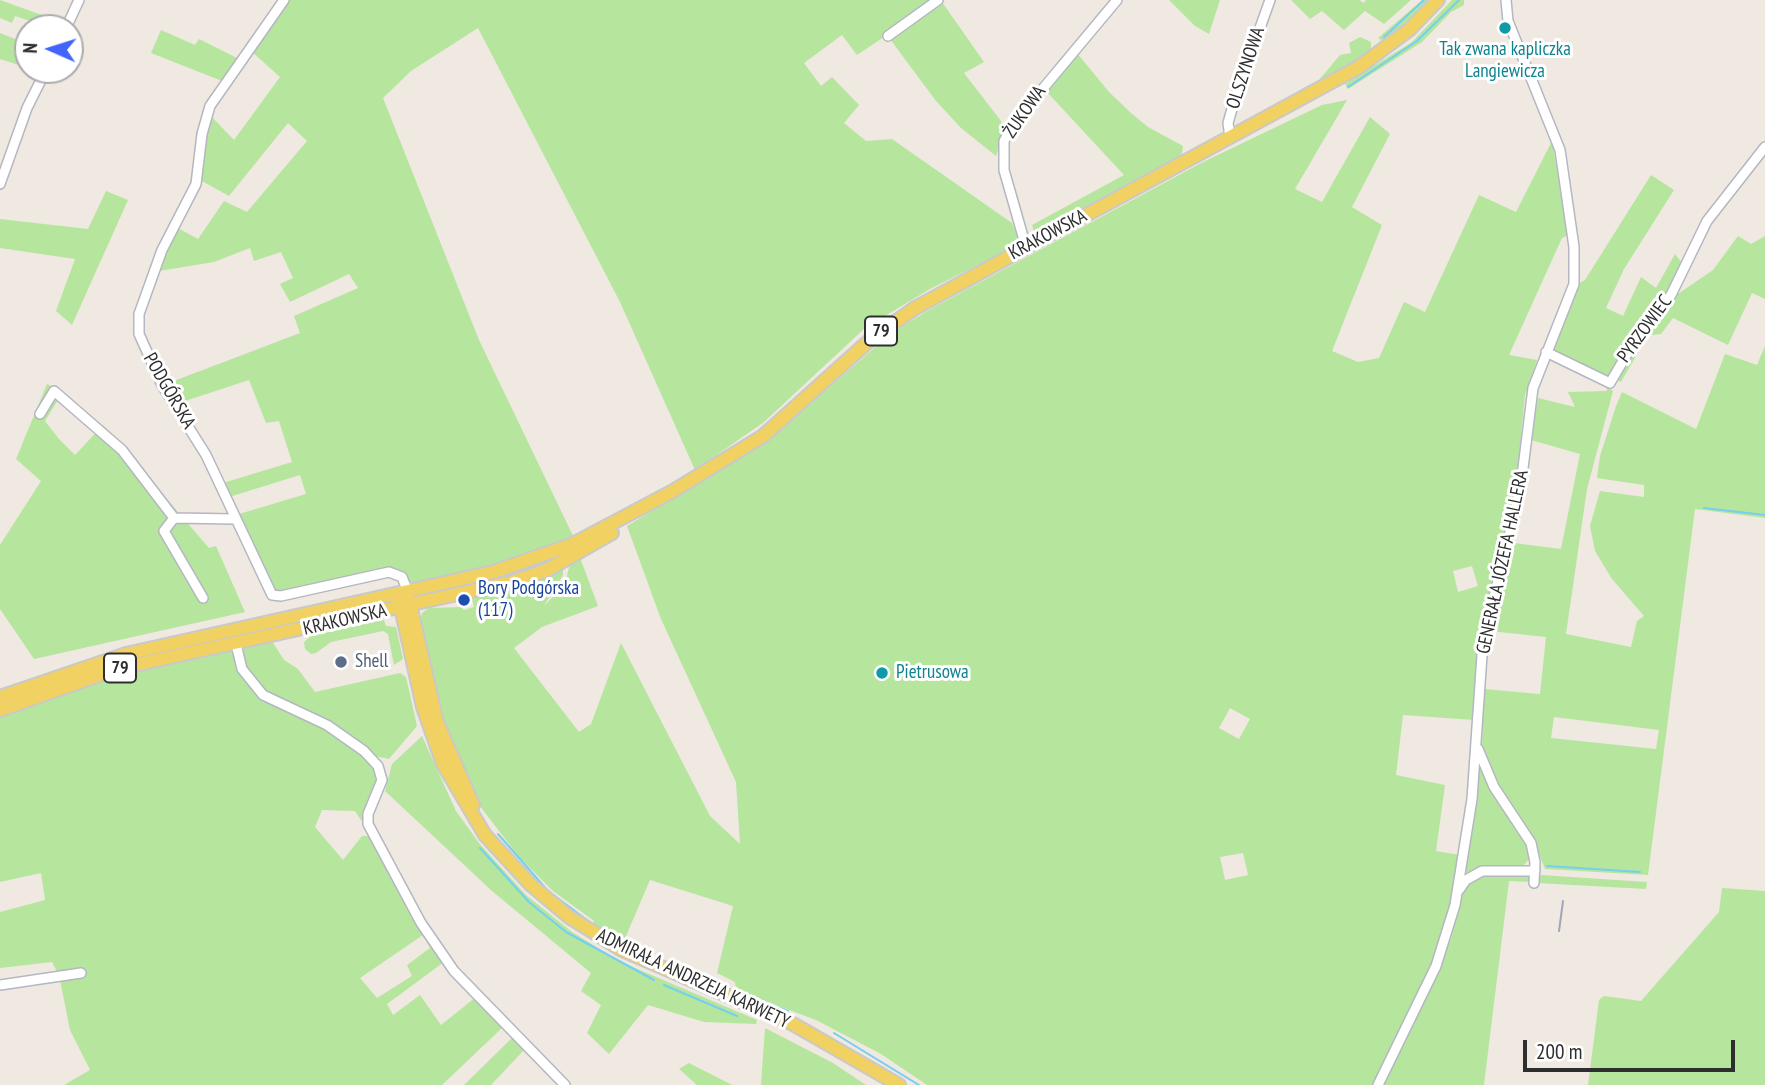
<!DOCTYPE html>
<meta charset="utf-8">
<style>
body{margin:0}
#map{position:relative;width:1765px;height:1085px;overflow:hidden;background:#efe9e1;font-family:"PT Sans Narrow",sans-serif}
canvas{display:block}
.north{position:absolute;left:14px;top:14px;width:70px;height:70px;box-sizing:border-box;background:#fff;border:2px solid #ababab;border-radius:50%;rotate:273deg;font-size:19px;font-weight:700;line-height:28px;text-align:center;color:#2e2e2e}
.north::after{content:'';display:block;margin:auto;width:24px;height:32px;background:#4264fb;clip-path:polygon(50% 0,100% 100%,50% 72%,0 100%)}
.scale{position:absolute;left:1523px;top:1040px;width:212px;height:32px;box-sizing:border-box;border:4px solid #2e2e2e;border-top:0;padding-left:9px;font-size:21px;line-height:24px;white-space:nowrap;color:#2e2e2e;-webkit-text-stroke:5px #fff;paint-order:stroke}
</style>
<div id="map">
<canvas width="1765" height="1085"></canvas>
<div class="north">N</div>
<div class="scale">200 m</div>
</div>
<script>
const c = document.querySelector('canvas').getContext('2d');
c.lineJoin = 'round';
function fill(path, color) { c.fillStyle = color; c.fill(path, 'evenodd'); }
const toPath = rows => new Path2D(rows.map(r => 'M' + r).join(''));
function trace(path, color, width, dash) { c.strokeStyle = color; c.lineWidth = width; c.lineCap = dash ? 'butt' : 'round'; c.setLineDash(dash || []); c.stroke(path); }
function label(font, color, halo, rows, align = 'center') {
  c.font = font + ' "PT Sans Narrow",sans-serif'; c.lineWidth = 6; c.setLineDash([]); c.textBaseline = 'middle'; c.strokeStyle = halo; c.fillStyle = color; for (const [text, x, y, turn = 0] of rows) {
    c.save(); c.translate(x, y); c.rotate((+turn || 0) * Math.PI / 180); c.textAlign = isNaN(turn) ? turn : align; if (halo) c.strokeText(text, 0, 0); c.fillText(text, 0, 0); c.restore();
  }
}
const green = toPath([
 [0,0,64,23,62,28,51,28,15,16,12,23,0,18],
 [288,0,933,0,918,18,942,2,984,62,964,73,1001,121,1003,134,996,156,961,128,936,101,887,35,857,55,842,35,804,63,821,86,832,77,859,105,844,123,866,141,892,139,1012,223,1020,244,930,289,865,328,764,422,695,470,620,302,478,28,411,71,383,98,479,340,575,540,523,559,417,584,411,583,400,572,389,569,282,594,273,590,239,514,306,494,300,475,229,497,223,483,292,462,279,421,266,423,249,380,179,403,166,384,300,333,294,316,358,288,349,274,290,302,280,284,293,278,281,252,254,261,250,248,214,262,159,271,176,227,198,239,224,201,247,212,307,141,288,123,229,196,200,180,210,115,234,140,280,77,251,51],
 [1169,0,1220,0,1209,34,1195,26],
 [1291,0,1359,0,1364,3,1366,0,1411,0,1384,24,1365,11,1344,30,1322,11,1310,19],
 [1422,0,1429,0,1388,39,1383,41,1378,38],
 [1452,0,1464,0,1464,5,1451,12,1422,42,1348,89,1345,84,1412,42],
 [161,30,195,45,199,39,239,59,222,81,151,53],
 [0,33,28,44,28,68,0,59],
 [1360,37,1371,42,1371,51,1300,93,1302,89,1319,80,1340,55,1351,53,1349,43],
 [1077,53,1109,92,1131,113,1148,127,1183,146,1182,153,1177,160,1035,234,1032,225,1124,175,1046,91],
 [1347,100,1295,189,1322,202,1370,117,1390,134,1352,207,1382,225,1332,351,1358,362,1379,358,1404,302,1425,312,1479,195,1516,212,1552,141,1568,235,1562,238,1509,355,1537,360,1525,395,1517,474,1508,525,1480,632,1474,720,1403,715,1396,775,1445,785,1436,851,1460,855,1452,901,1440,942,1425,979,1374,1085,927,1085,881,1054,816,1020,736,990,735,982,717,973,733,906,650,880,623,943,592,926,594,921,553,891,519,857,473,797,442,722,419,626,422,613,429,608,461,607,464,610,474,607,472,599,563,566,563,575,544,606,565,584,570,563,579,555,598,606,542,627,514,648,579,732,591,724,621,643,710,816,740,844,736,782,661,619,627,526,771,438,889,335,925,312,1203,162,1322,105],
 [1472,566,1478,586,1458,592,1453,571],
 [1230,708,1250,719,1239,739,1219,728],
 [1243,853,1248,875,1225,880,1220,857],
 [1651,175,1674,190,1624,269,1606,308,1623,316,1641,277,1656,288,1675,254,1682,263,1668,294,1608,379,1555,352,1555,345,1578,284,1585,280],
 [106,191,128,200,72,325,56,311,75,259,0,248,0,219,88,229],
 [1738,236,1751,244,1765,236,1765,299,1752,293,1728,345,1673,318,1661,334,1651,335,1646,331,1672,298,1713,270],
 [1639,337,1646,339,1621,382,1615,379],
 [1765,346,1765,518,1695,509,1648,875,1545,869,1530,831,1495,779,1482,747,1484,689,1540,694,1546,637,1490,631,1514,543,1561,549,1580,454,1531,440,1538,398,1575,407,1568,392,1607,391,1606,384,1613,391,1587,489,1566,634,1631,647,1637,621,1644,616,1612,579,1595,551,1590,526,1600,491,1644,497,1644,485,1597,478,1600,456,1616,406,1622,392,1696,429,1725,354,1757,365],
 [1554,717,1659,730,1656,749,1551,738],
 [47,384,63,392,45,421,59,439,75,455,103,425,209,548,216,546,245,612,34,659,0,609,0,545,41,481,16,459],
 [384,620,386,626,396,627,403,659,394,665,388,634,383,631,331,642,316,653,311,654,305,649,304,642,311,636],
 [272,641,284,660,298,669,315,692,400,673,406,677,417,726,389,759,370,755,329,722,302,708,297,717,325,728,349,745,368,760,378,773,379,780,363,823,355,811,322,810,315,827,343,860,362,836,371,836,444,962,387,1004,393,1015,420,995,441,1025,476,997,503,1027,442,1085,64,1085,90,1070,70,1030,59,975,52,962,0,968,0,912,45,900,41,873,0,882,0,715,104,677,230,649,235,657,246,647],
 [423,935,430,948,407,965,412,976,377,998,360,978],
 [422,736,456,811,479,843,526,895,572,932,621,962,757,1020,756,1024,704,1022,648,1005,609,1054,587,1033,601,1005,581,991,591,973,492,891,385,791,392,764],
 [1477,761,1526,839,1530,858,1522,867,1490,866,1464,873],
 [1490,873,1525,875,1531,879,1530,882,1509,881,1484,1085,1383,1085,1432,985,1451,939,1463,894,1473,880],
 [1541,875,1647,882,1646,889,1537,883],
 [1722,888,1765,891,1765,1085,1588,1085,1599,1000,1604,996,1641,1001,1719,912],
 [765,1028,833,1063,866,1085,761,1085],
 [513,1037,524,1050,491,1085,464,1085],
 [689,1063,732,1085,697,1085,679,1069]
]);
const stream = toPath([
 [1384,37,1424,0],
 [1348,87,1417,41,1459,0],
 [1704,508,1765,515],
 [498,834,548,891,591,923],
 [480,848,529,902,566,932,654,980],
 [1547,866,1640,872],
 [596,926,640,951,728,989],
 [664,985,737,1016],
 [735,991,788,1011],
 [834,1033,919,1085]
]);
const minor = toPath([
 [284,0,210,106,202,134,196,184,162,250,139,314,139,334,162,385,206,455,272,595,281,596,389,572,402,577,408,592],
 [66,28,79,0],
 [888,36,938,0],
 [1230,137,1228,123,1236,95,1270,0],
 [0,184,27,108,46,70],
 [1026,247,1004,170,1004,141,1015,122,1117,0],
 [1546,352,1610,383,1640,332,1671,295,1707,221,1765,147],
 [40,414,54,391,122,450,174,518],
 [203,598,164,531,174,518,235,519],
 [236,644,242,669,263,695,327,725,364,751,378,766,382,780,368,814,368,824,421,923,454,971,565,1085],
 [1478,749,1494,787,1531,843,1535,862,1534,883],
 [1459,890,1466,880,1482,871,1535,871],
 [0,985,81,973],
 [1378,1085,1436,966,1455,905,1472,799,1483,641,1520,492,1533,388,1574,284,1574,247,1560,150,1508,21,1506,0]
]);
const major = toPath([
 [398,594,423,707,443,764,485,835,531,885,569,917,622,950,793,1024,899,1085],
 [409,600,437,722,473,805],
 [0,697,126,654,493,572,571,545,673,491,763,436,870,340,915,308,1359,67,1410,29,1438,0],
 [0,710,116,669,512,582,547,570,612,533]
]);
const rail = toPath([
 [1559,931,1563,901]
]);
const markers = [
 [1505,28,7,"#0f9aa8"],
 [464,600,7,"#1a4fb4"],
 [341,662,7,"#5c6f8a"],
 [882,673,7,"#0f9aa8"]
];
const shields = [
 [881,331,32],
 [120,668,32]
];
const shieldNames = [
 ["79",881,331],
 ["79",120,668]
];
const cultureNames = [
 ["Tak zwana kapliczka",1505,50],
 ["Langiewicza",1505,72],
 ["Pietrusowa",896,673,"left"]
];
const streetNames = [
 ["OLSZYNOWA",1246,68,-72],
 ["ŻUKOWA",1025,112,-55],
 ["KRAKOWSKA",1048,235,-28],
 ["PYRZOWIEC",1645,329,-54],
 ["PODGÓRSKA",169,391,60],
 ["GENERAŁA JÓZEFA HALLERA",1503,562,-78],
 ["KRAKOWSKA",345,620,-13],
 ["ADMIRAŁA ANDRZEJA KARWETY",693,979,25]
];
const transitNames = [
 ["Bory Podgórska",478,589],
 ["(117)",478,611]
];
const serviceNames = [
 ["Shell",355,662]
];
fill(green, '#b6e59e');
trace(stream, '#75cff0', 2);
trace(minor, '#b4b7c1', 12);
trace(major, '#c9c9c9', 16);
trace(minor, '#fff', 9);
trace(major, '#f2d163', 12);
trace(rail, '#a3a6b8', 2);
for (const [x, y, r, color] of markers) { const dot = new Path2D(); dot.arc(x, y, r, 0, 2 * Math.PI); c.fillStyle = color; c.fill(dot); trace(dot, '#fff', 2.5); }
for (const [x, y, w] of shields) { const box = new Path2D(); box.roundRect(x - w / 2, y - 14.5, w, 29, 5); c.fillStyle = '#fff'; c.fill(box); trace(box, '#2e2e2e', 2); }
label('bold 18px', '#2e2e2e', null, shieldNames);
label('19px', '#0d838f', '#fff', cultureNames);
label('19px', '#2e2e2e', '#fff', streetNames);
label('19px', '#164399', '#fff', transitNames, 'left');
label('19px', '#4e5e75', '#fff', serviceNames, 'left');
</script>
